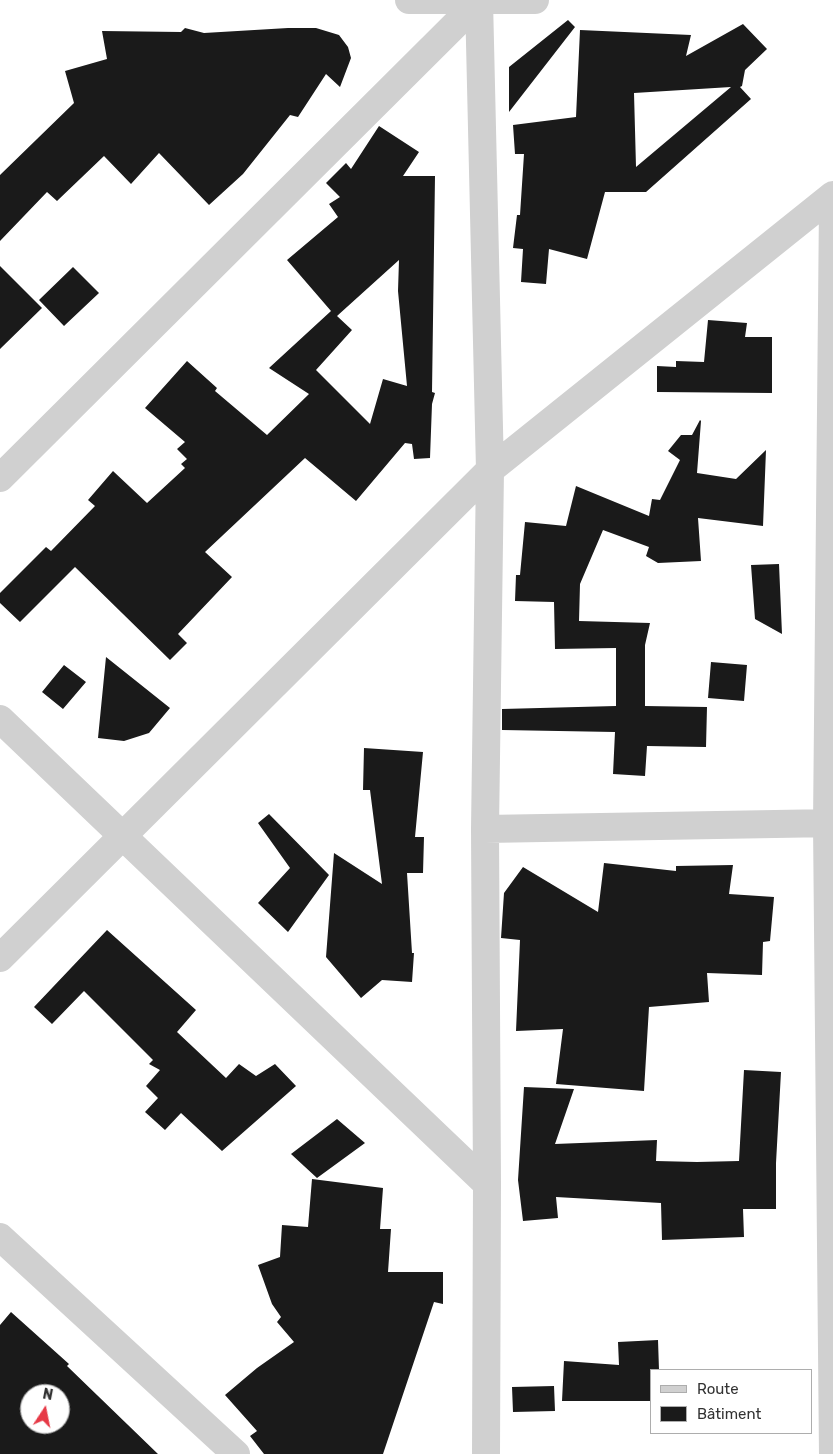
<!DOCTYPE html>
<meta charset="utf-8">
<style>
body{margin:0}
#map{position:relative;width:833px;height:1454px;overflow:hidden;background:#fff;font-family:Rubik,sans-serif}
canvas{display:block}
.legend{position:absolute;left:650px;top:1369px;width:162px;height:65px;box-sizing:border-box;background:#fff;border:1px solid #adadad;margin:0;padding:6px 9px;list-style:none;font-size:15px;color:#333}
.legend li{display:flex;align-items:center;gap:10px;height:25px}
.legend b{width:25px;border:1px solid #adadad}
.north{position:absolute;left:20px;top:1384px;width:50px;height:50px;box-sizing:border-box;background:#fff;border:1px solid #adadad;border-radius:50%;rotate:11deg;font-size:14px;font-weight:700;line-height:20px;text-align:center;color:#333}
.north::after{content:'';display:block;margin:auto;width:18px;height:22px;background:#e63946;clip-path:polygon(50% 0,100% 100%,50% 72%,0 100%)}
</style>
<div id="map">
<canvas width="833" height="1454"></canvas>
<ul class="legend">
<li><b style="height:6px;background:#d0d0d0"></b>Route</li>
<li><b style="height:14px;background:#1a1a1a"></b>Bâtiment</li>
</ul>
<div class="north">N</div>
</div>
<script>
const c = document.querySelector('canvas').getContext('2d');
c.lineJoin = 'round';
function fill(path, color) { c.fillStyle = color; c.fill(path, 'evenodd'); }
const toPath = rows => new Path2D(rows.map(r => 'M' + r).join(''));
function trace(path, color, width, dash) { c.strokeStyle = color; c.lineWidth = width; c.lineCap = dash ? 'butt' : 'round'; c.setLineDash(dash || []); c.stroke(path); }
const building = toPath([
 [568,20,575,27,509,112,509,67],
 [743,24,767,49,745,70,742,86,740,87,751,99,646,192,605,192,587,259,549,249,546,284,521,282,523,249,513,248,517,215,520,215,524,154,515,154,513,125,576,117,580,30,691,35,686,56],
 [731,87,636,167,634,93],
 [185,28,204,33,288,28,316,28,339,35,348,47,351,58,340,87,326,74,298,117,290,115,243,174,209,205,159,153,131,184,104,156,57,201,47,192,0,241,0,175,74,103,65,71,107,59,102,31,181,32],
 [379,126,419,152,403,176,435,176,432,392,435,393,432,404,430,458,414,459,412,444,405,443,356,501,305,458,205,552,232,577,178,634,187,643,170,660,75,567,20,622,0,603,0,593,46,547,51,551,95,506,88,500,113,471,147,503,185,468,181,464,187,459,177,449,185,442,145,408,187,361,217,388,215,391,267,435,309,394,269,368,331,311,287,260,338,217,329,204,340,197,326,183,346,163,351,169],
 [399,260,398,291,407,386,383,379,370,424,316,370,352,330,337,316],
 [0,266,42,308,0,349],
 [73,267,99,293,64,326,39,300],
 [708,320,747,323,745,337,772,337,772,393,657,392,657,366,676,367,676,361,704,362],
 [700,420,701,421,697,473,736,479,766,450,763,526,698,518,701,561,658,563,646,556,649,547,603,530,580,584,579,621,650,623,645,645,645,706,707,707,706,747,647,746,645,776,613,774,615,732,502,730,502,709,616,706,616,648,555,649,554,602,515,601,516,575,520,575,525,522,566,526,576,486,649,516,652,499,660,500,680,460,668,451,681,435,692,435],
 [779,564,782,634,755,619,751,565],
 [106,657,170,708,149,733,124,741,98,738],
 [711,662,747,665,744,701,708,698],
 [64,665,86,682,63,709,42,692],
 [364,748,423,752,415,837,424,837,423,873,407,873,412,953,414,953,412,982,382,980,361,998,326,957,334,853,382,884,370,790,363,790],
 [269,814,329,875,288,932,258,903,290,868,258,823],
 [604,863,676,871,676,866,733,865,729,894,774,897,770,941,763,942,762,975,707,973,709,1002,649,1007,644,1091,556,1084,563,1029,516,1031,520,940,501,938,504,893,523,867,598,912],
 [107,930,196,1010,177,1032,226,1078,239,1064,256,1076,275,1064,296,1086,222,1151,181,1113,165,1130,145,1112,158,1098,146,1086,160,1070,149,1064,153,1060,84,991,52,1024,34,1007],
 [744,1070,781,1072,776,1163,776,1209,743,1209,744,1237,662,1240,661,1203,556,1197,558,1218,523,1221,518,1180,524,1087,574,1089,555,1144,657,1140,656,1161,697,1162,739,1161],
 [337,1119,365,1143,317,1178,291,1154],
 [312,1179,383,1188,380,1229,391,1229,388,1272,443,1272,443,1304,434,1302,383,1454,264,1454,250,1436,257,1431,225,1395,257,1368,294,1342,277,1322,281,1317,272,1304,258,1265,280,1257,282,1225,308,1227],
 [11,1312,69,1364,67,1366,158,1454,0,1454,0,1325],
 [30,1394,60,1394,60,1424,30,1424],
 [658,1340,659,1370,652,1370,652,1401,562,1401,564,1361,619,1365,618,1342],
 [554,1386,555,1411,513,1412,512,1387]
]);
const minor = toPath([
 [409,0,535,0],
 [479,0,490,470,485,829,487,1184,486,1454],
 [0,478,479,1],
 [0,719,487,1184],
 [485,829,833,823],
 [0,958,490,470,833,195],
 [0,1237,236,1454],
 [833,1454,827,823,833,204]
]);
fill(building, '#1a1a1a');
trace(minor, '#d0d0d0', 28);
</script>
